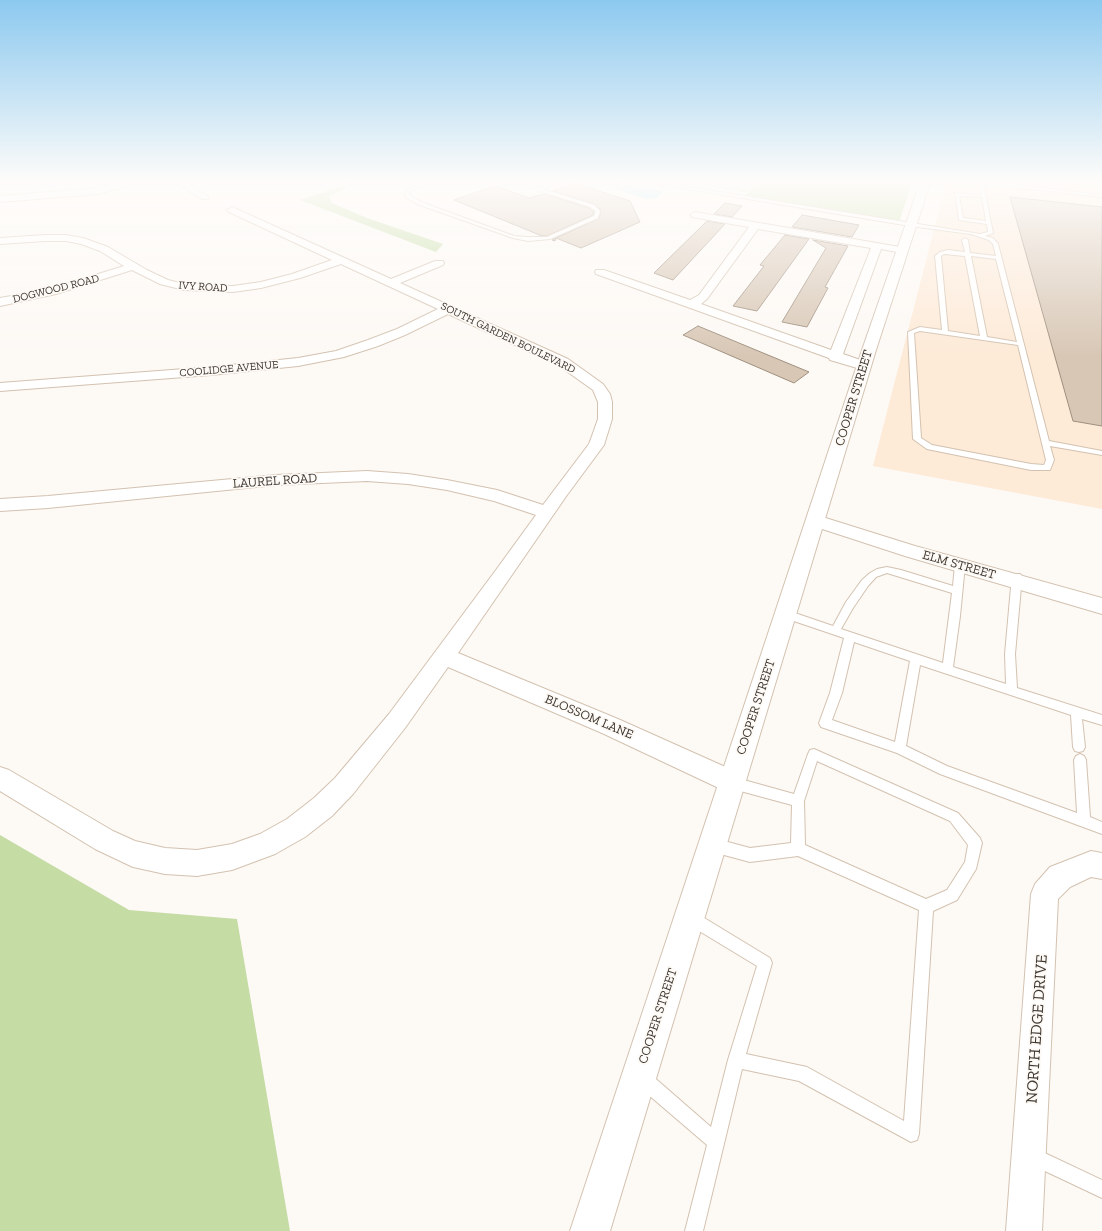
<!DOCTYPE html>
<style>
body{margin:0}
canvas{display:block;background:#fdf9f5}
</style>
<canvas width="1102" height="1231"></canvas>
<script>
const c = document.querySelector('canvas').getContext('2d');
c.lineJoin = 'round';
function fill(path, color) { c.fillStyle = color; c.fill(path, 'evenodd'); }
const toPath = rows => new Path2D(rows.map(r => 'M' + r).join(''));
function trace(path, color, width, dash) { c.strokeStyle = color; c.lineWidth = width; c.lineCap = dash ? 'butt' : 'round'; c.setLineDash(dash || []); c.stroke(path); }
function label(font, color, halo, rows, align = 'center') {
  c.font = font + ' "Zilla Slab",serif'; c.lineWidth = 3.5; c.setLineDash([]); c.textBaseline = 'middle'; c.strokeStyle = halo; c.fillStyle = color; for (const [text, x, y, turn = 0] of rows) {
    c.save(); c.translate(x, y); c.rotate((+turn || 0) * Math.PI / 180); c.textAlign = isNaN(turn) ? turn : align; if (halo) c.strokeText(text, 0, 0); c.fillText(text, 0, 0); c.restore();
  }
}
const built = toPath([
 [946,183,1102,183,1102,509,873,466]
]);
const green = toPath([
 [351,183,359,183,329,196,332,203,367,218,443,244,436,252,300,200],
 [756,183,912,183,899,222,744,197],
 [0,835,129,910,237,919,290,1231,0,1231]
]);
const water = toPath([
 [622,183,637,188,655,189,663,192,657,198,647,199,599,184]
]);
const building = toPath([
 [574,183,630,201,640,222,581,248,556,238,555,241,552,240,599,218,601,210,594,204,553,191,574,183],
 [495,186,529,198,544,194,589,208,594,212,593,215,547,236,542,236,454,200,495,186],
 [1010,197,1102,207,1102,426,1073,421,1010,197],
 [725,203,742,206,732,217,714,214,725,203],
 [802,215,859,225,852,237,792,227,802,215],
 [707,221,725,224,673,280,654,273,707,221],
 [785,235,809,239,757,311,733,306,764,266,760,265,785,235],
 [813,240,848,246,825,287,828,288,807,327,782,322,826,248,813,240],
 [698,326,809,372,794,383,683,335,698,326]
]);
const lane = toPath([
 [421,183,427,183,410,192,409,195,421,202,514,236,528,237,547,237,594,216,596,211,590,207,516,183,524,183,538,188,551,183,559,183,542,189,594,205,600,211,598,218,550,239,528,241,513,238,417,204,405,197,406,190,421,183],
 [652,183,664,183,980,234,988,232,987,224,959,220,955,193,981,195,980,188,981,185,1000,183,1102,195,1102,197,994,185,984,188,993,233,985,236,993,238,998,244,1049,441,1102,451,1102,455,1050,446,1054,460,1050,470,1031,470,927,449,913,439,908,332,920,327,942,330,935,256,940,252,948,250,965,252,962,240,965,238,968,240,970,253,996,256,993,244,989,240,971,234,910,226,652,183],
 [959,196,982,197,986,221,963,218,959,196],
 [944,254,965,256,980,336,948,331,941,256,944,254],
 [971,256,996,259,1017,342,987,337,971,256],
 [920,331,1018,345,1046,460,1044,465,1031,464,932,445,921,438,914,333,920,331],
 [701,183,713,183,747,190,745,191,701,183],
 [960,562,965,565,960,616,953,667,1006,684,1005,654,1012,576,1014,574,1020,574,1022,576,1015,654,1017,688,1102,715,1102,725,1082,719,1085,747,1083,751,1079,752,1075,751,1073,747,1071,715,920,665,906,746,947,766,1077,813,1074,760,1076,756,1080,754,1084,756,1086,760,1090,817,1102,822,1102,834,940,774,897,753,821,727,819,723,830,693,844,638,782,617,781,614,782,611,786,610,833,626,846,602,862,580,870,573,877,569,887,567,901,570,953,586,955,565,960,562],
 [887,573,952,593,943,663,841,629,853,608,868,586,876,577,887,573],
 [854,642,910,661,895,742,832,720,842,693,854,642],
 [814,749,958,813,980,838,982,843,976,869,957,900,933,911,919,1134,917,1140,911,1142,799,1081,742,1069,703,1231,685,1231,707,1145,637,1085,635,1079,637,1073,643,1071,649,1073,711,1127,728,1060,757,966,686,923,684,918,686,913,691,911,696,913,770,958,772,963,746,1054,807,1067,904,1121,919,910,798,856,750,862,713,852,708,850,706,845,708,840,713,838,750,848,791,843,792,805,733,789,729,787,727,783,729,779,733,777,794,794,808,754,810,750,814,749],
 [817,761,950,821,968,845,965,862,947,890,926,899,805,845,804,801,817,761],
 [1034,1148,1102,1180,1102,1198,1028,1163,1025,1157,1028,1151,1034,1148]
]);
const street = toPath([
 [120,183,138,183,98,194,0,202,0,196,98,188,120,183],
 [176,183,187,183,209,197,208,199,202,199,176,183],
 [232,207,391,279,435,261,443,261,444,263,443,265,400,283,568,359,603,384,610,394,612,402,612,419,604,445,567,495,458,653,618,719,741,774,744,782,741,790,732,794,723,790,602,733,448,667,405,728,353,794,332,816,305,837,275,854,232,870,197,876,165,874,133,867,95,849,0,791,0,767,9,770,113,831,135,841,165,848,197,850,232,844,260,834,287,819,314,798,335,778,389,714,496,570,536,515,494,501,447,490,408,484,367,481,276,485,48,508,0,511,0,499,48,496,276,475,367,471,408,474,447,480,497,490,543,505,589,444,592,436,598,419,598,402,593,390,558,365,448,314,405,335,378,346,344,357,298,366,211,375,0,391,0,383,211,367,298,358,336,351,368,340,397,329,438,309,341,264,300,278,261,288,233,292,184,290,160,284,132,270,56,294,0,306,0,298,50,289,124,266,100,251,81,244,66,241,45,241,0,244,0,238,45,235,66,235,83,238,108,247,147,270,168,280,184,284,209,286,233,286,261,282,292,274,332,260,229,212,227,210,232,207],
 [695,212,906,248,907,250,902,253,881,249,843,354,869,363,871,366,869,369,864,370,830,360,829,358,596,274,595,272,596,270,604,270,690,300,699,295,749,227,692,217,690,215,695,212],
 [758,229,871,248,831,350,701,304,707,299,758,229],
 [816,515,915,546,1102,598,1102,614,905,556,810,525,807,521,810,517,816,515],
 [1091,851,1102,853,1102,879,1091,877,1070,887,1058,899,1042,1231,1006,1231,1031,894,1035,884,1050,867,1091,851]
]);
const secondary = toPath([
 [920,183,930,183,876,350,610,1231,570,1231,862,350,920,183]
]);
const farStreetnames = [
 ["IVY ROAD",203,287,4],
 ["DOGWOOD ROAD",56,289,-14],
 ["SOUTH GARDEN BOULEVARD",508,338,26],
 ["COOLIDGE AVENUE",229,369,-5]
];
const streetNames = [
 ["COOPER STREET",854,398,-73],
 ["LAUREL ROAD",275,481,-4],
 ["ELM STREET",959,565,16],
 ["COOPER STREET",756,707,-72],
 ["BLOSSOM LANE",589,717,23],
 ["COOPER STREET",658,1016,-72]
];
const nearStreetnames = [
 ["NORTH EDGE DRIVE",1037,1029,-86]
];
fill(built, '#fdead7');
fill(green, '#c5dca5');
fill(water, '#a3e9fa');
fill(building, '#d8c7b5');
trace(building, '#9f8f7e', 1);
trace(lane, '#d3c2b0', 2);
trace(street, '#d3c2b0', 2);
trace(secondary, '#d3c2b0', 2);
fill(lane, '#fff');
fill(street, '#fff');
fill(secondary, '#fff');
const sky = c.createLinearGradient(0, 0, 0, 356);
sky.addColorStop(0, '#8cc9ef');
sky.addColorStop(0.51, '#fefcfa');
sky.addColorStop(1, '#fefcfa00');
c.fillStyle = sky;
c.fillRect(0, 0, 1102, 356);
label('11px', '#3e3730', '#fdf9f5', farStreetnames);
label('13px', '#3e3730', '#fdf9f5', streetNames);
label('16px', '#3e3730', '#fdf9f5', nearStreetnames);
</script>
